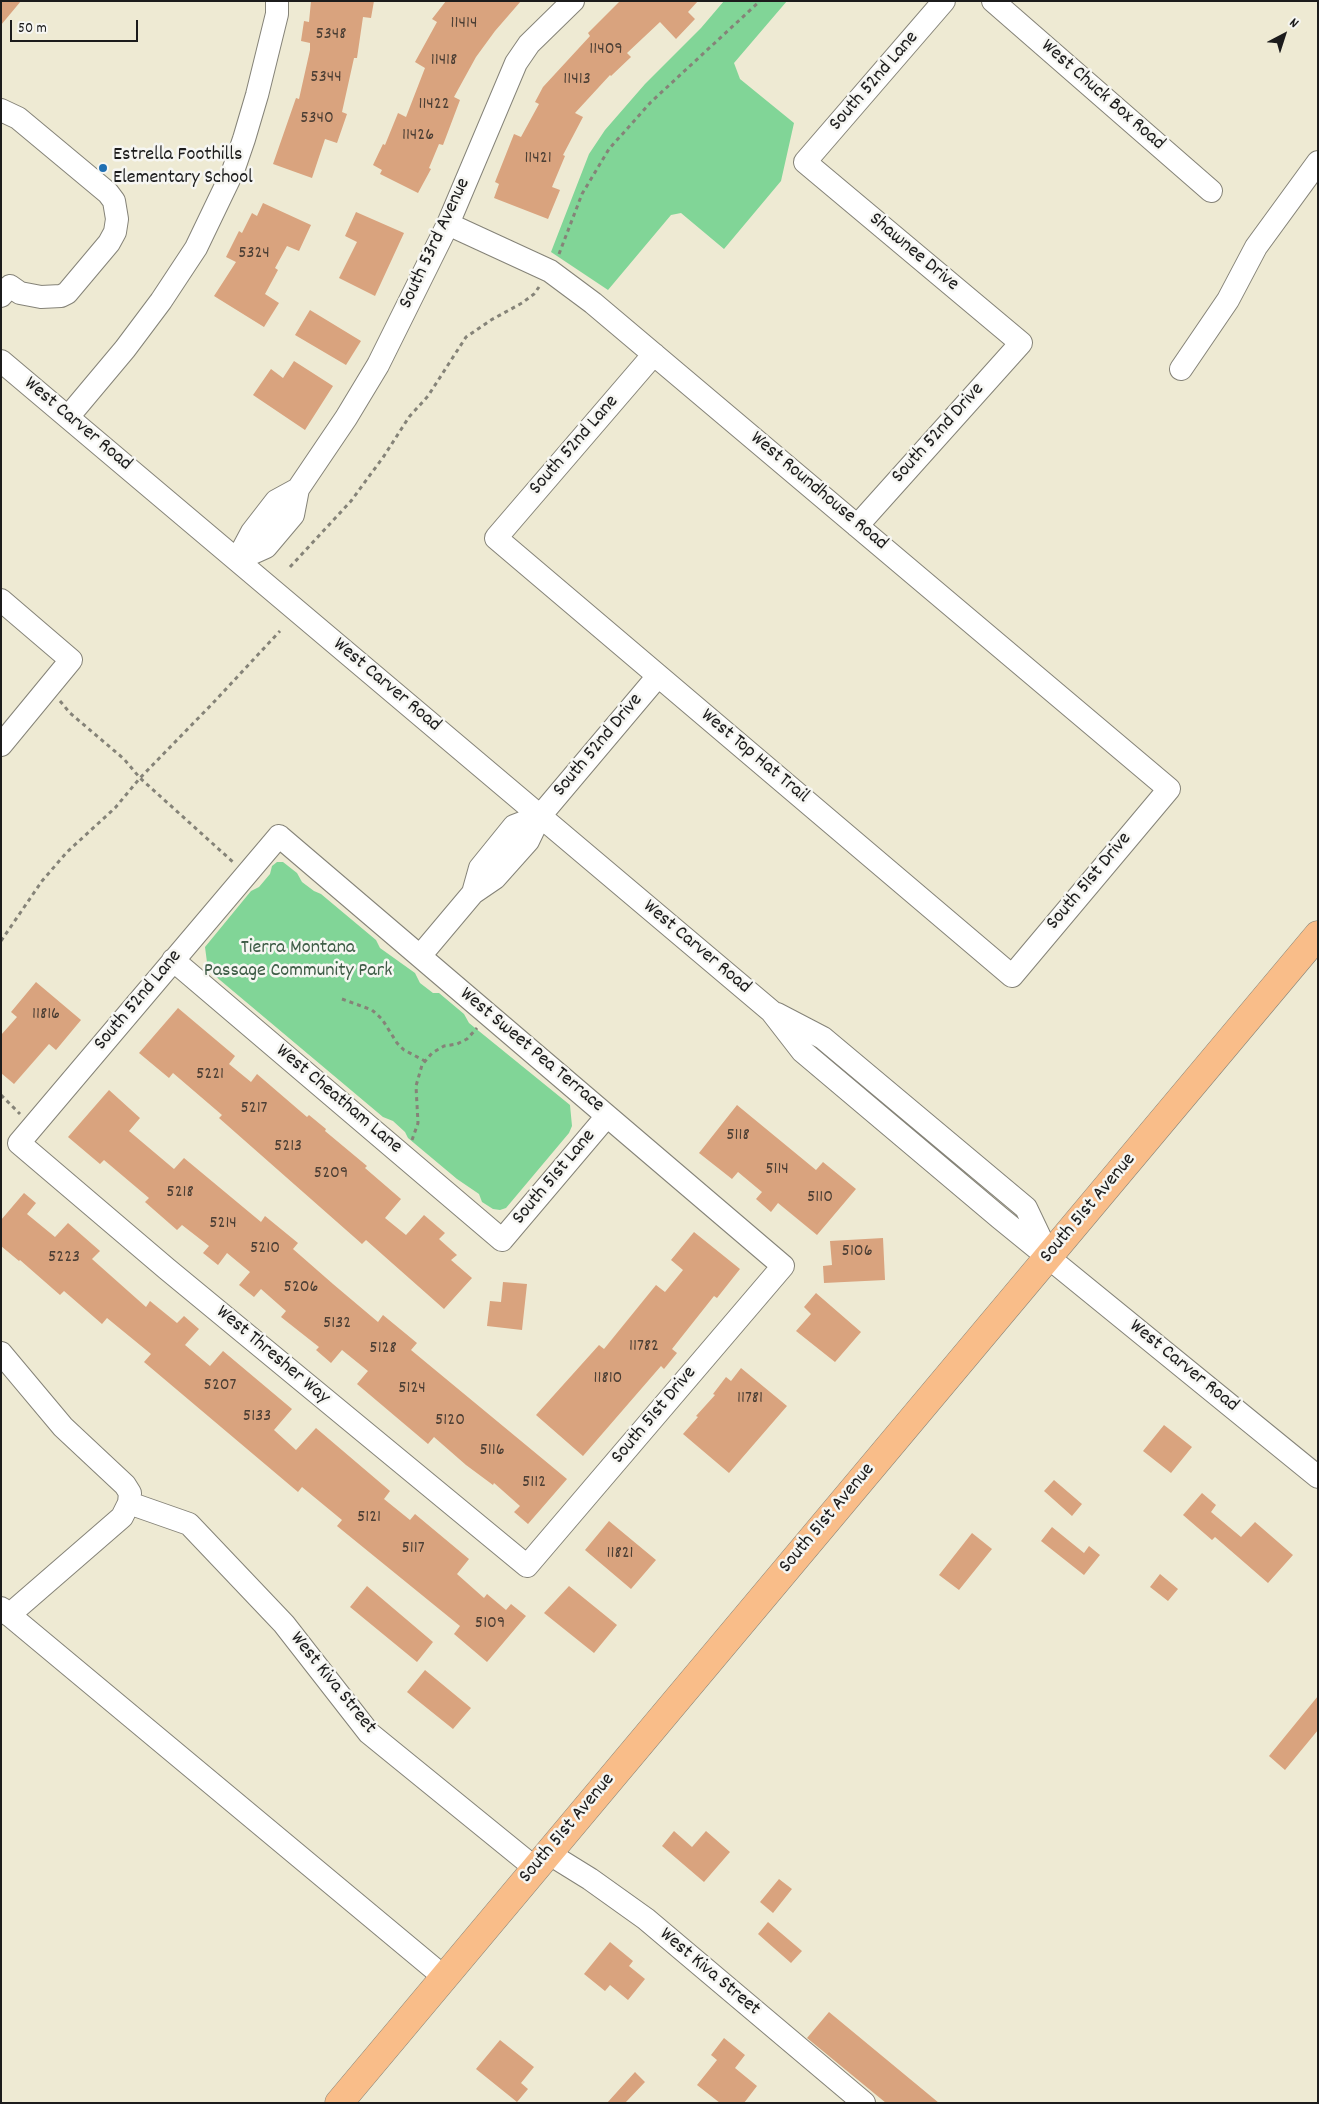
<!DOCTYPE html>
<style>
body{margin:0}
#map{position:relative;width:1319px;height:2104px;overflow:hidden;background:#eeead3;font-family:Dekko,sans-serif}
canvas{display:block}
.frame{position:absolute;inset:0;border:2px solid #1c1c1c;pointer-events:none}
.north{position:absolute;left:1259px;top:10px;width:50px;height:50px;-webkit-text-stroke:4px #f6f6f2;paint-order:stroke;rotate:40deg;font-size:14px;font-weight:700;line-height:20px;text-align:center;color:#1c1c1c}
.north::after{content:'';display:block;margin:auto;width:18px;height:22px;background:#1c1c1c;clip-path:polygon(50% 0,100% 100%,50% 72%,0 100%)}
.scale{position:absolute;left:10px;top:20px;width:128px;height:22px;box-sizing:border-box;border:2px solid #1c1c1c;border-top:0;padding-left:6px;font-size:15px;line-height:18px;white-space:nowrap;color:#1c1c1c;-webkit-text-stroke:4px #f6f6f2;paint-order:stroke}
</style>
<div id="map">
<canvas width="1319" height="2104"></canvas>
<div class="frame"></div>
<div class="north">N</div>
<div class="scale">50 m</div>
</div>
<script>
const c = document.querySelector('canvas').getContext('2d');
c.lineJoin = 'round';
function fill(path, color) { c.fillStyle = color; c.fill(path, 'evenodd'); }
const toPath = rows => new Path2D(rows.map(r => 'M' + r).join(''));
function trace(path, color, width, dash) { c.strokeStyle = color; c.lineWidth = width; c.lineCap = dash ? 'butt' : 'round'; c.setLineDash(dash || []); c.stroke(path); }
function label(font, color, halo, rows, align = 'center') {
  c.font = font + ' Dekko,sans-serif'; c.lineWidth = 5; c.setLineDash([]); c.textBaseline = 'middle'; c.strokeStyle = halo; c.fillStyle = color; for (const [text, x, y, turn = 0] of rows) {
    c.save(); c.translate(x, y); c.rotate((+turn || 0) * Math.PI / 180); c.textAlign = isNaN(turn) ? turn : align; if (halo) c.strokeText(text, 0, 0); c.fillText(text, 0, 0); c.restore();
  }
}
const green = toPath([
 [724,1,787,1,734,63,740,79,794,123,781,181,724,249,681,213,671,215,608,290,551,252,589,154,605,130,645,84,701,28],
 [277,862,283,862,297,873,302,882,314,891,321,894,376,940,380,948,415,973,420,983,433,993,439,993,464,1014,469,1023,570,1105,572,1126,569,1133,506,1208,500,1210,493,1209,482,1202,479,1194,457,1179,408,1138,405,1132,393,1121,383,1117,208,970,205,947,251,891,259,887,270,874,272,866]
]);
const building = toPath([
 [1,1,21,1,1,25],
 [311,1,374,1,371,18,363,17,357,58,354,58,342,112,347,114,337,143,325,139,312,178,273,164,296,98,299,99,310,50,310,43,301,41,304,21,309,22],
 [446,1,521,1,495,31,476,57,454,97,460,100,443,145,439,144,429,168,431,169,418,193,380,174,382,170,373,165,383,144,385,145,398,113,406,117,425,68,415,62,437,22,432,19],
 [620,1,698,1,688,12,695,19,676,39,660,22,627,53,631,57,611,76,610,75,575,113,583,117,563,155,565,156,552,187,560,190,548,219,494,198,499,184,495,182,514,134,521,137,539,104,535,102,543,87,590,36,588,33],
 [263,203,311,225,299,251,287,246,275,268,278,270,265,294,279,303,264,327,214,296,236,262,226,257,239,231,242,233,252,213,257,216],
 [356,212,404,233,375,296,339,278,357,242,345,236],
 [310,310,361,341,346,365,295,335],
 [294,361,333,386,305,430,253,395,271,369,283,378],
 [36,982,81,1020,56,1050,49,1044,14,1084,1,1073,1,1035,17,1017,11,1012],
 [178,1008,235,1056,229,1064,251,1082,257,1074,307,1117,309,1115,326,1129,325,1131,367,1166,365,1168,401,1199,385,1218,406,1235,424,1215,445,1233,439,1239,457,1255,451,1260,472,1278,444,1309,366,1240,362,1244,219,1118,222,1115,173,1073,169,1078,139,1053],
 [109,1090,140,1118,129,1131,174,1169,184,1158,261,1222,265,1216,298,1243,293,1249,333,1284,378,1322,383,1315,417,1343,411,1350,567,1479,528,1524,514,1512,520,1506,494,1483,493,1485,466,1465,434,1437,428,1444,357,1384,368,1371,342,1350,331,1363,316,1350,319,1347,281,1317,286,1311,261,1289,254,1297,239,1285,250,1272,227,1253,218,1265,203,1253,209,1246,182,1225,177,1230,145,1202,149,1198,104,1160,100,1164,68,1137],
 [737,1105,816,1170,823,1162,856,1189,817,1235,778,1203,771,1212,756,1199,762,1192,738,1172,732,1179,699,1153],
 [24,1193,36,1203,27,1214,55,1237,68,1223,100,1251,92,1259,146,1307,150,1301,177,1323,184,1316,199,1329,185,1345,210,1366,223,1351,292,1409,274,1430,296,1450,316,1428,390,1491,384,1499,410,1520,415,1514,469,1559,457,1574,484,1598,487,1594,506,1610,511,1604,526,1616,487,1662,454,1634,460,1626,337,1526,342,1520,302,1487,298,1492,144,1362,151,1354,107,1318,102,1324,64,1291,60,1295,20,1260,19,1261,1,1246,1,1220],
 [694,1232,740,1269,717,1298,714,1296,672,1349,677,1353,664,1369,661,1366,583,1456,536,1415,599,1345,604,1349,656,1285,665,1292,683,1270,671,1260],
 [883,1238,885,1280,824,1283,823,1266,832,1265,830,1241],
 [503,1282,527,1284,522,1330,487,1326,490,1301,501,1302],
 [816,1293,861,1332,835,1362,796,1331,811,1314,804,1307],
 [741,1368,787,1406,729,1473,683,1434,698,1417,696,1416,715,1395,713,1394,726,1377,731,1381],
 [1164,1425,1192,1447,1171,1473,1143,1451],
 [1054,1480,1082,1504,1072,1516,1044,1491],
 [1202,1493,1216,1505,1211,1512,1241,1537,1255,1522,1293,1555,1268,1583,1215,1537,1212,1540,1183,1515],
 [609,1521,656,1560,631,1589,585,1550],
 [1052,1527,1084,1553,1089,1546,1100,1555,1084,1575,1041,1541],
 [972,1533,992,1549,959,1590,939,1575],
 [1160,1574,1178,1589,1168,1601,1150,1587],
 [367,1586,433,1642,417,1662,350,1607],
 [569,1586,617,1625,594,1653,544,1613],
 [425,1670,471,1708,453,1729,407,1692],
 [1318,1696,1318,1730,1285,1770,1269,1756],
 [674,1831,692,1847,706,1831,730,1852,704,1882,662,1846],
 [779,1879,792,1889,773,1913,760,1902],
 [768,1922,802,1951,791,1963,758,1934],
 [610,1942,633,1961,629,1966,645,1979,628,2000,610,1985,605,1991,584,1974],
 [829,2012,939,2103,886,2103,807,2038],
 [724,2038,745,2055,735,2068,757,2086,744,2103,720,2103,697,2085,717,2060,711,2055],
 [500,2040,534,2067,521,2083,528,2089,517,2102,476,2069],
 [635,2072,645,2082,625,2103,607,2103]
]);
const path = toPath([
 [559,254,582,194,609,149,651,102,760,1],
 [290,567,351,501,384,456,409,417,428,396,466,337,491,320,522,303,534,294,539,287],
 [60,701,70,713,124,759,140,778,233,862],
 [1,941,42,881,67,852,115,808,140,778,213,703,280,631],
 [342,999,372,1010,382,1019,397,1043,404,1050,425,1061],
 [1,1095,20,1114],
 [412,1140,418,1123,416,1086,422,1065,432,1053,444,1046,457,1044,467,1039,477,1028]
]);
const minor = toPath([
 [993,1,1211,191],
 [1,110,18,118,108,193,114,201,117,219,115,232,109,243,67,293,61,296,41,297,20,293,10,286,1,296],
 [448,224,550,271,593,303,1169,789,1012,976,496,538,654,354],
 [1,361,771,1011,802,1051,1000,1218,1318,1477],
 [1181,369,1228,300,1256,247,1318,162],
 [68,417,125,349,161,301,196,248,233,171,244,139,257,95,277,14,277,1],
 [857,526,1021,343,805,162,944,1],
 [237,560,266,547,293,515,298,489,346,418,378,365,448,224,516,63,529,44,573,1],
 [237,560,252,532,276,501,298,489],
 [1,600,71,660,1,745],
 [279,836,783,1266,527,1566,167,1269,19,1143,279,836],
 [473,893,480,868,514,826,540,816],
 [420,956,473,893,495,878,528,841,540,816,658,676],
 [173,960,502,1240,607,1116],
 [777,1014,823,1038,1026,1208,1047,1252],
 [1,1353,63,1427,125,1485,130,1493,129,1503,122,1517,9,1615],
 [129,1503,189,1524,284,1624,369,1733,535,1868],
 [1,1608,444,1977],
 [548,1853,590,1879,646,1919,864,2103]
]);
const major = toPath([
 [339,2103,1318,935]
]);
const markers = [
 [103,168,5,"#1f6fb2"]
];
const numberNames = [
 ["11414",464,25],
 ["5348",331,36],
 ["11409",606,51],
 ["11418",444,62],
 ["5344",326,79],
 ["11413",577,81],
 ["11422",434,106],
 ["5340",317,120],
 ["11426",418,137],
 ["11421",538,160],
 ["5324",254,255],
 ["11816",46,1016],
 ["5221",210,1076],
 ["5217",254,1110],
 ["5118",738,1137],
 ["5213",288,1148],
 ["5114",777,1171],
 ["5209",331,1175],
 ["5218",180,1194],
 ["5110",820,1199],
 ["5214",223,1225],
 ["5210",265,1250],
 ["5106",857,1253],
 ["5223",64,1259],
 ["5206",301,1289],
 ["5132",337,1325],
 ["11782",644,1348],
 ["5128",383,1350],
 ["11810",608,1380],
 ["5207",220,1387],
 ["5124",412,1390],
 ["11781",750,1400],
 ["5133",257,1418],
 ["5120",450,1422],
 ["5116",492,1452],
 ["5112",534,1484],
 ["5121",369,1519],
 ["5117",413,1550],
 ["11821",620,1555],
 ["5109",490,1625]
];
const streetNames = [
 ["South 52nd Lane",875,82,-49],
 ["West Chuck Box Road",1102,96,41],
 ["South 53rd Avenue",436,244,-65],
 ["Shawnee Drive",913,253,40],
 ["West Carver Road",77,425,40],
 ["South 52nd Drive",939,434,-48],
 ["South 52nd Lane",575,446,-49],
 ["West Roundhouse Road",818,492,40],
 ["West Carver Road",386,686,40],
 ["South 52nd Drive",599,746,-50],
 ["West Top Hat Trail",754,757,40],
 ["South 51st Drive",1090,882,-50],
 ["West Carver Road",696,948,40],
 ["South 52nd Lane",139,1001,-50],
 ["West Sweet Pea Terrace",531,1051,40],
 ["West Cheatham Lane",338,1100,40],
 ["South 51st Lane",555,1178,-50],
 ["South 51st Avenue",1089,1209,-50],
 ["West Thresher Way",272,1356,40],
 ["West Carver Road",1183,1367,39],
 ["South 51st Drive",655,1416,-50],
 ["South 51st Avenue",828,1519,-50],
 ["West Kiva Street",332,1684,51],
 ["South 51st Avenue",568,1829,-50],
 ["West Kiva Street",709,1973,40]
];
const poiNames = [
 ["Estrella Foothills",113,156],
 ["Elementary School",113,179]
];
const parkNames = [
 ["Tierra Montana",298,949],
 ["Passage Community Park",298,972]
];
fill(green, '#81d597');
fill(building, '#d9a37e');
trace(minor, '#858378', 24);
trace(major, '#858378', 29);
trace(path, '#858378', 3, [4, 4]);
trace(minor, '#fff', 22);
trace(major, '#f9bd89', 28);
for (const [x, y, r, color] of markers) { const dot = new Path2D(); dot.arc(x, y, r, 0, 2 * Math.PI); c.fillStyle = color; c.fill(dot); trace(dot, '#f6f6f2', 2); }
label('18px', '#4b3e34', null, numberNames);
label('20px', '#1c1c1c', '#f6f6f2', streetNames);
label('20px', '#1c1c1c', '#f6f6f2', poiNames, 'left');
label('20px', '#3f5d47', '#f6f6f2', parkNames);
</script>
